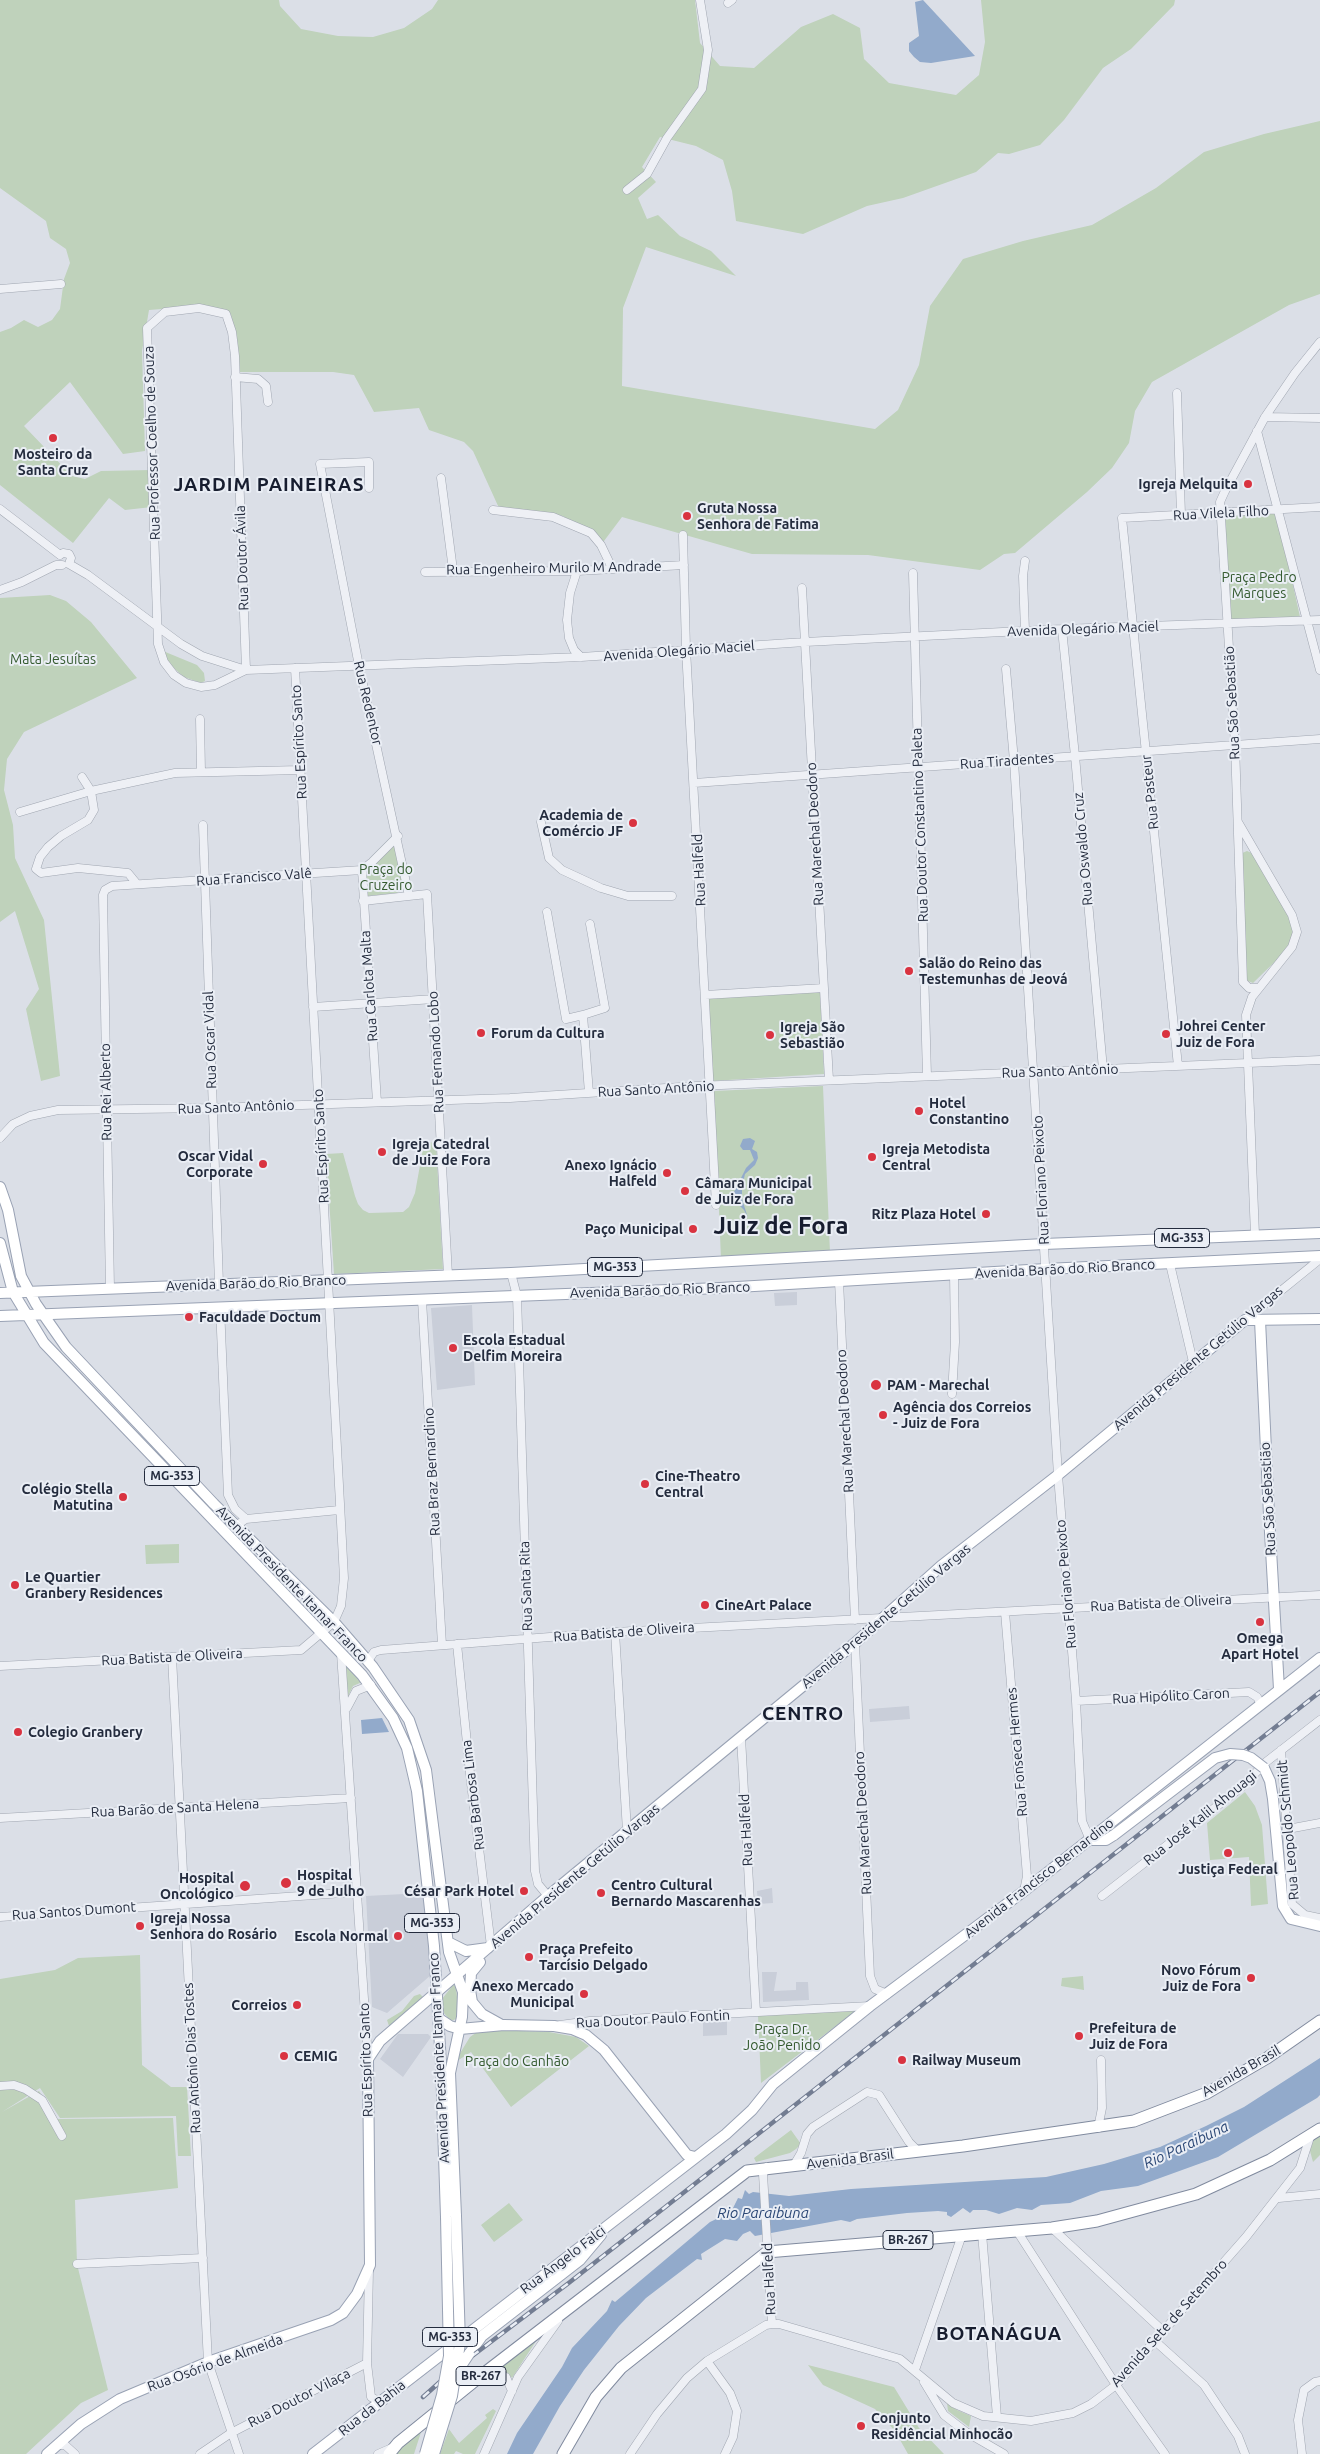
<!DOCTYPE html>
<meta charset="utf-8">
<style>
body{margin:0}
canvas{display:block;background:#dbdfe7}
</style>
<canvas width="1320" height="2454"></canvas>
<script>
const c = document.querySelector('canvas').getContext('2d');
c.lineJoin = 'round';
function fill(path, color) { c.fillStyle = color; c.fill(path, 'evenodd'); }
const toPath = rows => new Path2D(rows.map(r => 'M' + r).join(''));
function trace(path, color, width, dash) { c.strokeStyle = color; c.lineWidth = width; c.lineCap = dash ? 'butt' : 'round'; c.setLineDash(dash || []); c.stroke(path); }
function label(font, color, halo, rows, align = 'center') {
  c.font = font + ' Ubuntu,sans-serif'; c.lineWidth = 4; c.setLineDash([]); c.textBaseline = 'middle'; c.strokeStyle = halo; c.fillStyle = color; for (const [text, x, y, turn = 0] of rows) {
    c.save(); c.translate(x, y); c.rotate((+turn || 0) * Math.PI / 180); c.textAlign = isNaN(turn) ? turn : align; if (halo) c.strokeText(text, 0, 0); c.fillText(text, 0, 0); c.restore();
  }
}
const built = toPath([
 [797,1292,797,1305,775,1306,774,1293],
 [472,1305,475,1385,437,1390,431,1308],
 [909,1706,910,1719,870,1722,869,1709],
 [772,1888,773,1903,758,1904,757,1891],
 [423,1893,431,1975,387,2013,372,2007,366,1896],
 [762,1972,777,1972,774,1991,796,1990,796,1982,808,1982,809,2000,763,2002],
 [703,2022,727,2022,727,2035,703,2036],
 [398,2034,428,2034,431,2037,403,2077,380,2059]
]);
const green = toPath([
 [0,0,279,0,280,6,301,29,338,36,373,37,404,28,432,9,438,0,695,0,700,43,720,66,754,68,801,27,833,14,860,28,864,59,889,83,956,95,979,75,985,42,981,0,1175,0,1174,5,1131,49,1103,68,1064,120,1040,145,1009,154,998,153,976,172,903,198,867,206,803,234,736,221,732,191,723,160,696,146,660,137,642,167,656,182,638,198,647,219,658,215,680,236,711,251,736,276,646,247,623,308,622,386,875,429,898,410,919,365,930,306,963,259,1023,241,1092,225,1156,188,1204,152,1264,134,1320,121,1320,294,1289,305,1152,382,1135,411,1129,443,1112,468,1087,492,1015,553,1004,554,980,570,868,555,752,554,622,517,601,545,563,516,499,508,473,451,464,442,429,430,419,408,374,412,354,375,333,372,237,372,231,314,201,306,149,310,142,351,145,451,123,454,70,382,24,426,72,476,85,479,101,471,152,470,152,507,125,510,109,498,73,543,0,485,0,332,11,328,24,320,38,327,52,320,60,309,64,279,70,263,66,249,50,238,46,221,0,188],
 [1277,513,1300,617,1229,620,1222,515],
 [50,595,66,601,91,622,137,678,24,732,7,759,4,790,13,825,15,858,44,920,60,1076,41,1081,26,1009,39,989,15,911,0,922,0,598],
 [163,651,197,665,204,673,205,681,201,683,184,677,169,664],
 [396,841,405,883,402,889,397,893,368,896,366,874],
 [1247,851,1254,854,1291,916,1295,932,1291,946,1253,983,1248,981,1246,978,1240,854],
 [820,991,824,1074,712,1081,707,997],
 [823,1086,830,1253,721,1259,714,1091],
 [436,1142,443,1269,334,1274,326,1154,343,1153,355,1196,358,1204,363,1210,369,1213,403,1212,409,1207,415,1193,424,1143],
 [179,1544,179,1563,146,1564,145,1545],
 [344,1658,362,1682,353,1686,348,1696],
 [1245,1792,1255,1806,1262,1825,1268,1904,1251,1906,1249,1857,1210,1860,1207,1823],
 [140,1955,142,2065,171,2087,187,2087,191,2156,178,2156,176,2116,60,2118,40,2088,2,2112,39,2091,57,2119,173,2118,178,2188,75,2200,77,2264,108,2390,81,2403,26,2454,0,2454,0,1979,55,1970,78,1958],
 [1083,1976,1084,1990,1061,1986,1062,1978],
 [453,1985,456,1986,458,2009,456,2019,451,2021,443,2012,442,1999],
 [420,1994,423,1997,389,2026,387,2020,402,2011,414,1996],
 [858,2009,761,2083,758,2015],
 [490,2030,549,2032,576,2037,589,2046,511,2107,471,2052,454,2063,470,2037,477,2032],
 [791,2130,801,2144,796,2149,790,2153,756,2162,754,2158],
 [1320,2133,1320,2155,1313,2162,1310,2151,1314,2137],
 [509,2203,523,2220,494,2242,481,2225],
 [538,2338,512,2378,508,2373,497,2369],
 [808,2365,894,2387,919,2428,944,2454,908,2454,895,2431,875,2409,823,2385],
 [947,2403,957,2410,971,2416,969,2427,948,2411],
 [493,2409,496,2411,475,2454,463,2454,456,2451,454,2454,440,2454,449,2429,459,2443,487,2418,485,2415],
 [422,2429,414,2454,394,2454,403,2444]
]);
const water = toPath([
 [923,0,975,56,931,63,920,62,914,57,909,51,909,43,919,36,915,2],
 [750,1138,755,1141,752,1149,757,1152,758,1158,755,1165,745,1174,742,1187,742,1199,748,1218,744,1210,736,1202,734,1192,746,1168,754,1160,750,1150,743,1150,740,1146,743,1139],
 [382,1718,389,1732,362,1734,361,1720],
 [1320,2058,1320,2095,1317,2098,1218,2157,1138,2186,1101,2191,1070,2203,1041,2205,1032,2210,1017,2208,999,2214,986,2210,973,2210,970,2213,963,2208,951,2217,947,2215,947,2212,938,2211,907,2213,857,2219,850,2222,841,2220,755,2236,750,2231,743,2234,737,2241,725,2239,701,2254,702,2260,697,2259,646,2298,619,2326,584,2370,560,2406,533,2454,507,2454,517,2433,562,2367,572,2348,607,2311,612,2300,615,2302,710,2222,731,2212,738,2198,742,2199,745,2190,749,2194,753,2192,789,2196,851,2189,1046,2177,1104,2164,1160,2147,1206,2126,1244,2107]
]);
const minor = toPath([
 [728,3,732,0],
 [627,190,647,174,667,138,702,89,708,50,700,0],
 [0,289,61,284],
 [199,308,226,314,232,332,235,356,246,670,215,685,201,687,186,683,174,675,164,662,158,644,147,328,165,312,199,308],
 [235,377,258,379,266,386,268,402],
 [1177,393,1181,515],
 [1265,417,1320,418],
 [1257,431,1320,670],
 [441,478,453,570],
 [369,488,369,462,320,464,359,666,409,896],
 [0,509,60,555],
 [493,510,553,517,591,533,601,545,612,568],
 [683,535,686,649,716,1205],
 [60,555,63,553,69,554,71,558,69,564],
 [69,564,88,575,181,644,202,656,246,670,581,657,805,642,1062,629,1320,620],
 [577,571,570,593,567,620,569,638,574,650,581,657],
 [425,572,577,571,684,565],
 [913,573,927,1076],
 [802,588,829,1080],
 [0,590,22,582,56,565,62,565],
 [1062,629,1075,756,1103,1069],
 [1025,631,1023,576,1025,561],
 [1006,669,1014,761,1058,1475,1076,1701,1082,1821,1090,1840],
 [200,719,201,772],
 [82,777,91,791,94,810,88,820,61,836,48,847,40,857,36,869,41,873,78,868,128,873,137,884],
 [694,783,1320,739],
 [20,812,91,791,175,773,300,770],
 [541,822,549,858,562,870,601,888,628,896,672,896],
 [1238,822,1292,915,1297,932,1292,947,1252,997,1246,1015,1255,1235],
 [203,825,219,1284],
 [362,870,377,1102],
 [363,901,427,894,448,1275],
 [547,912,566,1019,583,1015,589,1093],
 [1259,988,1249,988,1243,982,1235,745,1220,502,1225,491,1265,417,1295,373,1320,342],
 [705,995,824,988],
 [313,1007,434,999],
 [583,1015,605,1008,590,924],
 [1178,1066,1122,518,1320,507],
 [0,1138,13,1124,30,1116,58,1110,213,1108,510,1098,697,1086,1320,1060],
 [1170,1264,1193,1362],
 [511,1273,517,1296,535,1871,538,1884,548,1896],
 [839,1281,855,1620],
 [110,1288,103,895,105,890,112,886,362,870,372,862,398,836],
 [422,1300,442,1645],
 [220,1307,228,1495,235,1509,246,1519],
 [1245,1320,1320,1259],
 [952,1394,955,1342,954,1274],
 [240,1530,240,1523,246,1519,339,1510],
 [1005,1612,1027,1876,1024,1891],
 [615,1632,627,1831],
 [855,1643,870,1976,875,1989,887,1994],
 [457,1644,471,1783,491,1946],
 [341,1653,368,2059],
 [172,1657,208,2362,239,2454],
 [368,1661,374,1652,381,1650,615,1632,1320,1595],
 [0,1666,301,1650,334,1622,341,1606,344,1578,295,668],
 [1076,1701,1249,1692,1257,1697,1261,1704],
 [347,1708,356,1691,371,1685],
 [741,1737,756,2012],
 [1281,1750,1292,1904,1305,1915,1320,1918],
 [0,1818,351,1798],
 [1288,1829,1320,1823],
 [1102,1896,1244,1785,1266,1762,1320,1720],
 [0,1917,357,1892],
 [560,2025,590,2021,870,2006],
 [0,2086,14,2085,25,2089,42,2100,62,2136],
 [1098,2128,1102,2108,1101,2060],
 [794,2165,801,2153,807,2134,813,2127,867,2092,879,2095,909,2142,918,2151],
 [767,2167,763,2174,772,2324],
 [1279,2198,1320,2194],
 [1052,2228,1163,2331],
 [1017,2231,1116,2385,1165,2454],
 [982,2233,997,2417],
 [77,2264,203,2258],
 [369,2270,367,2363,371,2397,380,2402],
 [1155,2341,1204,2385,1238,2436,1245,2454],
 [707,2361,730,2393,737,2411,733,2437,725,2454],
 [915,2370,962,2235],
 [487,2371,506,2377,512,2391],
 [924,2382,944,2415,966,2432,1004,2454],
 [58,2445,65,2445,75,2454],
 [200,2454,231,2433,367,2363],
 [378,2454,394,2447],
 [484,2454,518,2377,558,2321],
 [630,2454,657,2414,687,2378,707,2361,766,2325,772,2324,779,2324,900,2359,953,2403,983,2416,1031,2421,1073,2413,1091,2404,1116,2385,1246,2237,1300,2168,1310,2137],
 [1302,2454,1298,2420,1304,2390,1315,2382,1320,2381]
]);
const major = toPath([
 [0,1187,8,1210,21,1276,36,1304,66,1347,214,1504,334,1622,373,1667,409,1720,426,1770,449,1952,463,1992,462,2017,450,2073,456,2216],
 [0,1243,13,1292,44,1343,362,1675,393,1718,407,1748,417,1791,434,1946,441,2064,446,2217],
 [0,1293,511,1273,1044,1244,1320,1233],
 [0,1316,720,1288,1046,1269,1320,1256],
 [1260,1320,1269,1515,1279,1689],
 [1264,1768,1270,1781,1273,1799,1283,1906,1291,1919,1320,1926],
 [1090,1840,1106,1840,1114,1835],
 [448,1942,466,1951,488,1948],
 [480,1962,471,1973,470,1990,472,2002,482,2014,500,2024],
 [438,2018,450,2026,460,2029,504,2025,554,2026,572,2029,586,2035,604,2050,687,2155,695,2157],
 [469,2354,482,2336,580,2260,601,2235],
 [47,2454,81,2424,120,2399,208,2362,331,2320,343,2313,357,2294,370,2265,368,2059,380,2041,548,1896,855,1643,941,1566,1058,1475,1245,1320,1320,1319],
 [313,2454,726,2134,752,2110,773,2084,870,2006,1024,1891,1320,1658]
]);
const highway = toPath([
 [389,2454,398,2443,487,2371,747,2171,963,2146,1134,2121,1207,2093,1267,2058,1320,2021],
 [563,2454,596,2397,621,2368,767,2252,1052,2228,1097,2221,1196,2194,1270,2160,1320,2129]
]);
const rail = toPath([
 [423,2397,451,2372,570,2282,1320,1692]
]);
const majorBridge = toPath([
 [1114,1835,1215,1758,1230,1754,1243,1755,1251,1758,1264,1768],
 [457,2372,469,2354],
 [425,2454,442,2395,449,2356,446,2217],
 [434,2454,452,2396,460,2343,456,2216]
]);
const markers = [
 [53,438,5,"#d93340"],
 [1248,484,5,"#d93340"],
 [687,516,5,"#d93340"],
 [633,823,5,"#d93340"],
 [909,971,5,"#d93340"],
 [481,1033,5,"#d93340"],
 [1166,1034,5,"#d93340"],
 [770,1035,5,"#d93340"],
 [919,1111,5,"#d93340"],
 [382,1152,5,"#d93340"],
 [872,1157,5,"#d93340"],
 [263,1164,5,"#d93340"],
 [667,1173,5,"#d93340"],
 [685,1191,5,"#d93340"],
 [986,1214,5,"#d93340"],
 [693,1229,5,"#d93340"],
 [189,1317,5,"#d93340"],
 [453,1348,5,"#d93340"],
 [876,1385,6,"#d93340"],
 [883,1415,5,"#d93340"],
 [645,1484,5,"#d93340"],
 [123,1497,5,"#d93340"],
 [15,1585,5,"#d93340"],
 [705,1605,5,"#d93340"],
 [1260,1622,5,"#d93340"],
 [18,1732,5,"#d93340"],
 [1228,1853,5,"#d93340"],
 [286,1883,6,"#d93340"],
 [245,1886,6,"#d93340"],
 [524,1891,5,"#d93340"],
 [601,1893,5,"#d93340"],
 [140,1926,5,"#d93340"],
 [398,1936,5,"#d93340"],
 [529,1957,5,"#d93340"],
 [1251,1978,5,"#d93340"],
 [584,1994,5,"#d93340"],
 [297,2005,5,"#d93340"],
 [1079,2036,5,"#d93340"],
 [284,2056,5,"#d93340"],
 [902,2060,5,"#d93340"],
 [861,2426,5,"#d93340"]
];
const shields = [
 [1182,1238,55],
 [615,1267,55],
 [172,1476,55],
 [432,1923,55],
 [908,2240,50],
 [450,2337,55],
 [481,2376,50]
];
const shieldNames = [
 ["MG-353",1182,1238],
 ["MG-353",615,1267],
 ["MG-353",172,1476],
 ["MG-353",432,1923],
 ["BR-267",908,2240],
 ["MG-353",450,2337],
 ["BR-267",481,2376]
];
const streetNames = [
 ["Rua Professor Coelho de Souza",152,443,-92],
 ["Rua Vilela Filho",1221,513,-3],
 ["Rua Doutor Ávila",242,558,-92],
 ["Rua Engenheiro Murilo M Andrade",554,568,-1],
 ["Avenida Olegário Maciel",1083,629,-2],
 ["Avenida Olegário Maciel",679,651,-4],
 ["Rua Redentor",368,703,77],
 ["Rua São Sebastião",1232,703,-93],
 ["Rua Espírito Santo",299,742,-93],
 ["Rua Tiradentes",1007,761,-4],
 ["Rua Pasteur",1150,792,-96],
 ["Rua Doutor Constantino Paleta",920,825,-92],
 ["Rua Marechal Deodoro",815,834,-93],
 ["Rua Oswaldo Cruz",1083,849,-95],
 ["Rua Halfeld",699,870,-93],
 ["Rua Francisco Valê",254,877,-4],
 ["Rua Carlota Malta",369,986,-94],
 ["Rua Oscar Vidal",210,1040,-92],
 ["Rua Fernando Lobo",436,1052,-93],
 ["Rua Santo Antônio",1060,1071,-2],
 ["Rua Santo Antônio",656,1089,-3],
 ["Rua Rei Alberto",106,1092,-91],
 ["Rua Santo Antônio",236,1107,-2],
 ["Rua Espírito Santo",321,1146,-93],
 ["Rua Floriano Peixoto",1041,1180,-93],
 ["Avenida Barão do Rio Branco",1065,1269,-3],
 ["Avenida Barão do Rio Branco",256,1283,-2],
 ["Avenida Barão do Rio Branco",660,1290,-2],
 ["Avenida Presidente Getúlio Vargas",1198,1358,-40],
 ["Rua Marechal Deodoro",845,1421,-93],
 ["Rua Braz Bernardino",432,1472,-93],
 ["Rua São Sebastião",1268,1499,-93],
 ["Avenida Presidente Itamar Franco",292,1584,46],
 ["Rua Floriano Peixoto",1066,1584,-95],
 ["Rua Santa Rita",526,1586,-92],
 ["Rua Batista de Oliveira",1161,1603,-3],
 ["Avenida Presidente Getúlio Vargas",886,1616,-40],
 ["Rua Batista de Oliveira",624,1632,-4],
 ["Rua Batista de Oliveira",172,1657,-3],
 ["Rua Hipólito Caron",1171,1696,-3],
 ["Rua Fonseca Hermes",1017,1752,-95],
 ["Rua Barbosa Lima",473,1795,-97],
 ["Rua Barão de Santa Helena",175,1808,-3],
 ["Rua José Kalil Ahouagi",1200,1818,-39],
 ["Rua Marechal Deodoro",863,1823,-93],
 ["Rua Halfeld",746,1830,-93],
 ["Rua Leopoldo Schmidt",1288,1830,-95],
 ["Avenida Presidente Getúlio Vargas",575,1876,-40],
 ["Avenida Francisco Bernardino",1039,1878,-38],
 ["Rua Santos Dumont",74,1911,-4],
 ["Rua Doutor Paulo Fontin",653,2019,-3],
 ["Rua Antônio Dias Tostes",192,2058,-93],
 ["Avenida Presidente Itamar Franco",439,2058,-93],
 ["Rua Espírito Santo",366,2060,-92],
 ["Avenida Brasil",1241,2071,-30],
 ["Avenida Brasil",850,2159,-7],
 ["Rua Ângelo Falci",563,2260,-37],
 ["Rua Halfeld",769,2279,-93],
 ["Avenida Sete de Setembro",1169,2323,-48],
 ["Rua Osório de Almeida",215,2363,-20],
 ["Rua Doutor Vilaça",299,2398,-27],
 ["Rua da Bahia",372,2408,-38]
];
const poiNames = [
 ["Mosteiro da",53,454,"center"],
 ["Santa Cruz",53,470,"center"],
 ["Igreja Melquita",1238,484,"right"],
 ["Gruta Nossa",697,508],
 ["Senhora de Fatima",697,524],
 ["Academia de",623,815,"right"],
 ["Comércio JF",623,831,"right"],
 ["Salão do Reino das",919,963],
 ["Testemunhas de Jeová",919,979],
 ["Johrei Center",1176,1026],
 ["Juiz de Fora",1176,1042],
 ["Igreja São",780,1027],
 ["Sebastião",780,1043],
 ["Forum da Cultura",491,1033],
 ["Hotel",929,1103],
 ["Constantino",929,1119],
 ["Igreja Catedral",392,1144],
 ["de Juiz de Fora",392,1160],
 ["Igreja Metodista",882,1149],
 ["Central",882,1165],
 ["Oscar Vidal",253,1156,"right"],
 ["Corporate",253,1172,"right"],
 ["Anexo Ignácio",657,1165,"right"],
 ["Halfeld",657,1181,"right"],
 ["Câmara Municipal",695,1183],
 ["de Juiz de Fora",695,1199],
 ["Ritz Plaza Hotel",976,1214,"right"],
 ["Paço Municipal",683,1229,"right"],
 ["Faculdade Doctum",199,1317],
 ["Escola Estadual",463,1340],
 ["Delfim Moreira",463,1356],
 ["PAM - Marechal",887,1385],
 ["Agência dos Correios",893,1407],
 ["- Juiz de Fora",893,1423],
 ["Cine-Theatro",655,1476],
 ["Central",655,1492],
 ["Colégio Stella",113,1489,"right"],
 ["Matutina",113,1505,"right"],
 ["Le Quartier",25,1577],
 ["Granbery Residences",25,1593],
 ["CineArt Palace",715,1605],
 ["Omega",1260,1638,"center"],
 ["Apart Hotel",1260,1654,"center"],
 ["Colegio Granbery",28,1732],
 ["Justiça Federal",1228,1869,"center"],
 ["Hospital",297,1875],
 ["9 de Julho",297,1891],
 ["Hospital",234,1878,"right"],
 ["Oncológico",234,1894,"right"],
 ["Centro Cultural",611,1885],
 ["Bernardo Mascarenhas",611,1901],
 ["César Park Hotel",514,1891,"right"],
 ["Igreja Nossa",150,1918],
 ["Senhora do Rosário",150,1934],
 ["Escola Normal",388,1936,"right"],
 ["Praça Prefeito",539,1949],
 ["Tarcísio Delgado",539,1965],
 ["Novo Fórum",1241,1970,"right"],
 ["Juiz de Fora",1241,1986,"right"],
 ["Anexo Mercado",574,1986,"right"],
 ["Municipal",574,2002,"right"],
 ["Correios",287,2005,"right"],
 ["Prefeitura de",1089,2028],
 ["Juiz de Fora",1089,2044],
 ["CEMIG",294,2056],
 ["Railway Museum",912,2060],
 ["Conjunto",871,2418],
 ["Residêncial Minhocão",871,2434]
];
const parkNames = [
 ["Praça Pedro",1259,577],
 ["Marques",1259,593],
 ["Mata Jesuítas",53,659],
 ["Praça do",386,869],
 ["Cruzeiro",386,885],
 ["Praça Dr.",782,2029],
 ["João Penido",782,2045],
 ["Praça do Canhão",517,2061]
];
const waterNames = [
 ["Rio Paraibuna",1186,2145,-25],
 ["Rio Paraibuna",763,2213]
];
const districtNames = [
 ["JARDIM PAINEIRAS",269,485],
 ["CENTRO",803,1714],
 ["BOTANÁGUA",999,2334]
];
const townNames = [
 ["Juiz de Fora",781,1226]
];
fill(built, '#c9ced9');
fill(green, '#bfd2bb');
fill(water, '#92aacb');
trace(minor, '#a0a6b1', 9);
trace(major, '#99a2b4', 12);
trace(highway, '#818b9f', 13);
trace(minor, '#eef0f5', 8);
trace(major, '#fff', 10);
trace(highway, '#fff', 11);
trace(rail, '#737d92', 4.5);
trace(rail, '#eaeef5', 2.5, [8]);
trace(majorBridge, '#99a2b4', 12, []);
trace(majorBridge, '#fff', 10);
for (const [x, y, r, color] of markers) { const dot = new Path2D(); dot.arc(x, y, r, 0, 2 * Math.PI); c.fillStyle = color; c.fill(dot); trace(dot, '#eaeef5', 2); }
for (const [x, y, w] of shields) { const box = new Path2D(); box.roundRect(x - w / 2, y - 9.5, w, 19, 4); c.fillStyle = '#eaeef5'; c.fill(box); trace(box, '#242c3e', 1); }
label('bold 12px', '#242c3e', null, shieldNames);
label('14px', '#242c3e', '#eaeef5', streetNames);
label('bold 14px', '#242c3e', '#eaeef5', poiNames, 'left');
label('14px', '#355b30', '#eaeef5', parkNames);
label('italic 15px', '#2b4775', '#eaeef5', waterNames);
c.letterSpacing = '1px';
label('bold 19px', '#171d2f', '#eaeef5', districtNames);
c.letterSpacing = '0px';
label('bold 24px', '#171d2f', '#eaeef5', townNames);
</script>
